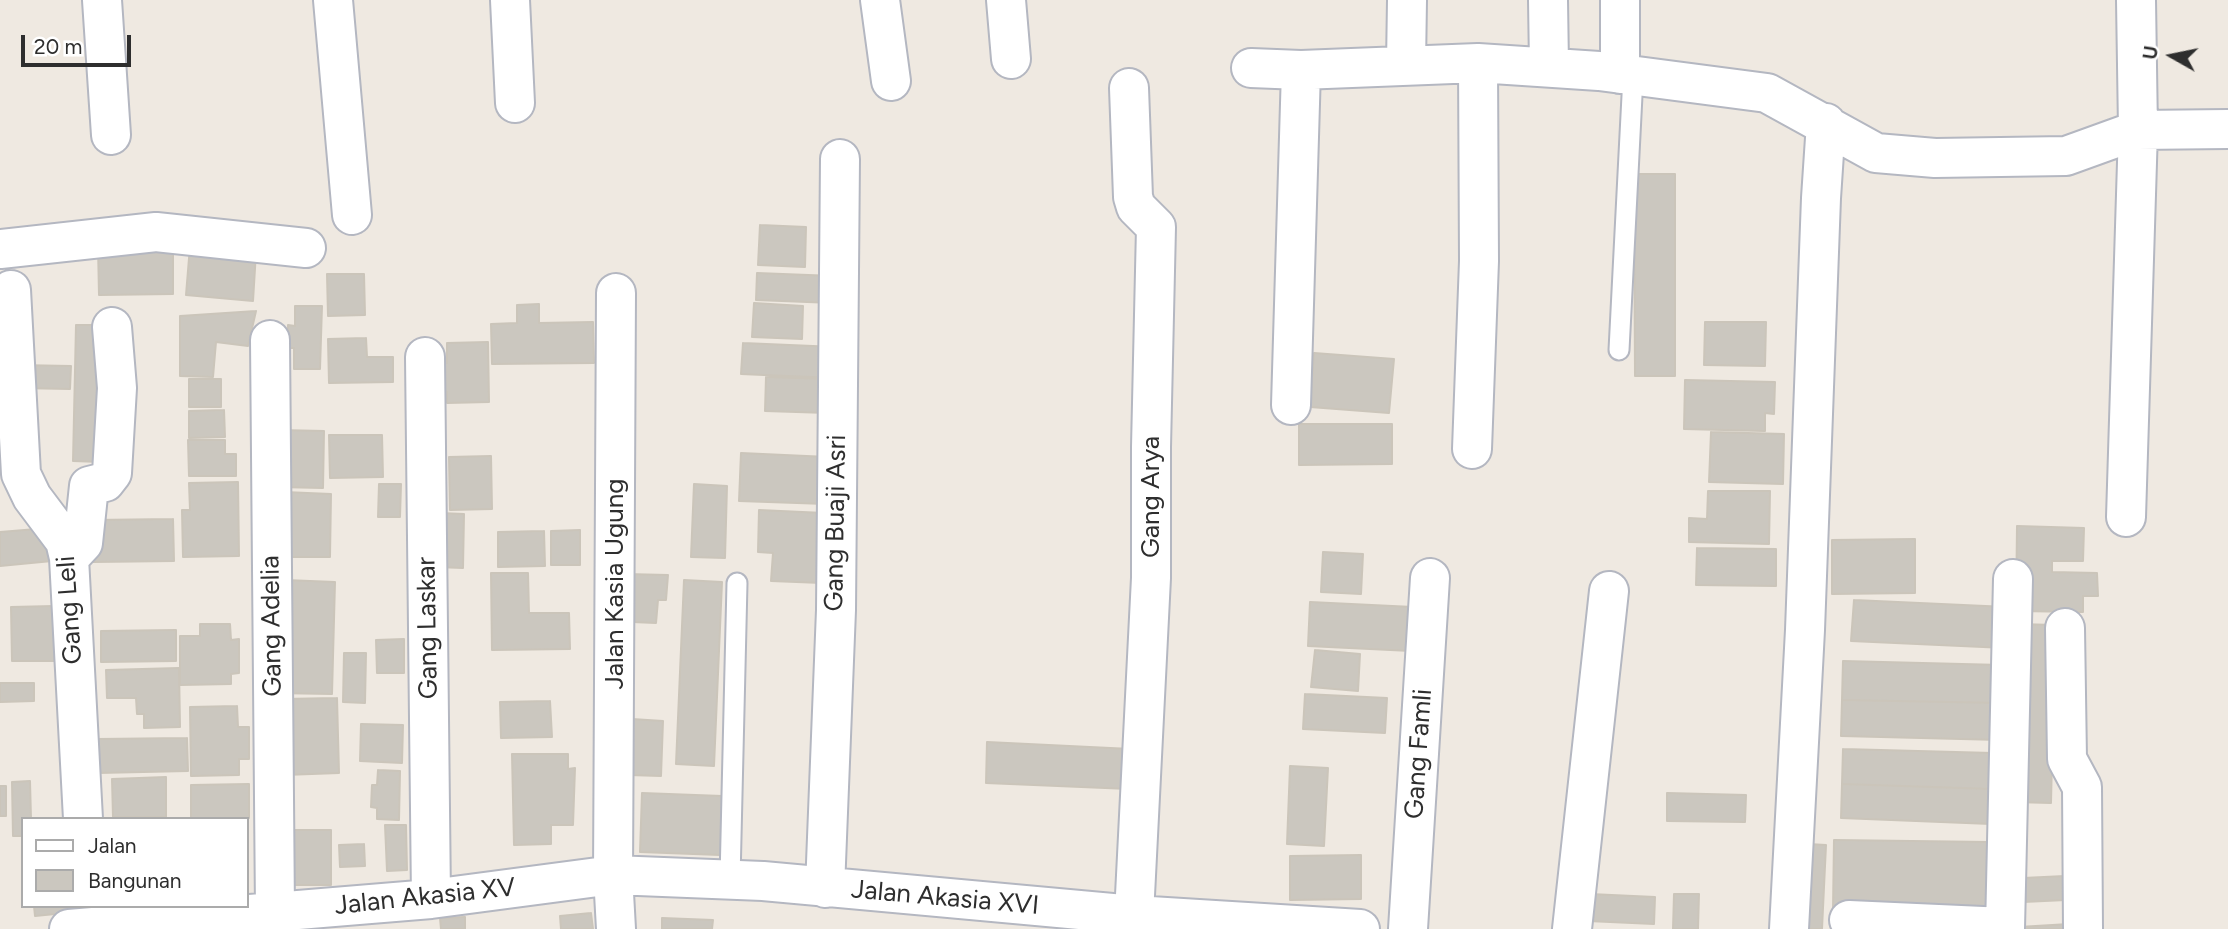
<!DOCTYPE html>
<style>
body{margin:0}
#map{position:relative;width:2228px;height:929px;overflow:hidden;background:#efe9e1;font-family:Figtree,sans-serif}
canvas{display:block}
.legend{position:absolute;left:21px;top:817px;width:228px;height:91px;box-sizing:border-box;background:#fff;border:2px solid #ababab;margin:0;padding:9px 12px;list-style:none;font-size:21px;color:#2e2e2e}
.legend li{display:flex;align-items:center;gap:14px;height:35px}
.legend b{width:35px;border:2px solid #ababab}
.north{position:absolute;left:2137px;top:21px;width:70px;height:70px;-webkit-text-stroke:5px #fff;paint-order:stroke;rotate:279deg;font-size:19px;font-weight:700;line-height:28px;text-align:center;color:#2e2e2e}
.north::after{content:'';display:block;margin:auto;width:24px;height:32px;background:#2e2e2e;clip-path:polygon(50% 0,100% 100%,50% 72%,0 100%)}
.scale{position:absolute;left:21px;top:35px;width:110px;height:32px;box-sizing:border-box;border:4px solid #2e2e2e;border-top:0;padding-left:9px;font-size:21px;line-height:24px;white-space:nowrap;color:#2e2e2e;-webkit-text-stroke:5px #fff;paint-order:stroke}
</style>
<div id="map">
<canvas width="2228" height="929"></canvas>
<ul class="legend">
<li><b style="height:9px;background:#fff"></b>Jalan</li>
<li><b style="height:19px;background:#cbc7bf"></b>Bangunan</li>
</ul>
<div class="north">U</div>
<div class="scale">20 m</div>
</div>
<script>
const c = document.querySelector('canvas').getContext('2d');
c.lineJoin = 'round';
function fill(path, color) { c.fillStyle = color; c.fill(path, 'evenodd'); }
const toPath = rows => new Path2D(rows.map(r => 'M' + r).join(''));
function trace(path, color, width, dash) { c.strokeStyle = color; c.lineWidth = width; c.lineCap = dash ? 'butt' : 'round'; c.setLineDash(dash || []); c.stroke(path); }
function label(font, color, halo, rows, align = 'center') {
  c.font = font + ' Figtree,sans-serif'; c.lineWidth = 7; c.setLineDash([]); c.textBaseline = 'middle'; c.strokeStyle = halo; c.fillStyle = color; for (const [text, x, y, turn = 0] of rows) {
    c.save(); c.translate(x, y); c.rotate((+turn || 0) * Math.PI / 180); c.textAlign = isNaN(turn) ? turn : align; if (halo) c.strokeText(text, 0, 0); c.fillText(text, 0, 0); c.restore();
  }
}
const building = toPath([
 [1634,174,1675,174,1675,376,1635,376,1634,174],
 [760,225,806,227,805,267,758,265,760,225],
 [173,244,173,294,99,295,98,246,173,244],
 [190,246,256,252,253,301,186,295,190,246],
 [757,273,834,276,833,303,756,300,757,273],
 [327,274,364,274,365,315,328,316,327,274],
 [754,303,803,306,802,339,752,337,754,303],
 [539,304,539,323,593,322,594,363,492,364,491,324,517,323,517,305,539,304],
 [295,306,322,306,320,369,294,369,294,348,288,348,288,325,295,326,295,306],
 [256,311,248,346,216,342,213,377,180,376,180,316,256,311],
 [1705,322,1766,322,1765,366,1704,365,1705,322],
 [76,325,104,325,101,462,73,461,76,325],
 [366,338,367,357,393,357,393,382,329,383,328,339,366,338],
 [488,342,489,402,447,403,447,392,442,392,442,364,447,363,447,343,488,342],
 [743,343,836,347,834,378,741,374,743,343],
 [1314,353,1394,359,1389,413,1310,407,1314,353],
 [17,365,71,366,70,389,17,388,17,365],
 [766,377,829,379,828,413,765,411,766,377],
 [189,379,221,379,221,407,189,407,189,379],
 [1685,380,1775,382,1774,414,1765,413,1765,431,1684,429,1685,380],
 [224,410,225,437,189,438,189,411,224,410],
 [1299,424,1392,424,1392,464,1299,465,1299,424],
 [279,430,324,431,323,488,278,487,279,430],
 [1711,432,1784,434,1783,484,1709,482,1711,432],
 [329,435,382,435,383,477,330,478,329,435],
 [188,440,225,440,225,454,236,454,236,476,189,476,188,440],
 [741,453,828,457,826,504,739,501,741,453],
 [491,456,492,509,450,510,449,457,491,456],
 [238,482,239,556,183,557,182,510,190,510,189,483,238,482],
 [379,484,401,484,400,517,378,517,379,484],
 [694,484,727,486,725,558,691,557,694,484],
 [1708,491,1770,491,1769,544,1689,542,1689,518,1707,519,1708,491],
 [284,492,331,494,330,557,281,557,284,492],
 [759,510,824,513,822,583,771,581,773,553,758,552,759,510],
 [439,513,464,514,463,568,437,567,439,513],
 [173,519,174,561,93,562,93,520,173,519],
 [2017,526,2084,528,2083,561,2052,561,2052,572,2097,573,2098,596,2083,596,2083,612,2016,611,2017,526],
 [49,528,52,561,0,566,0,532,49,528],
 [580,530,580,565,551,565,551,531,580,530],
 [544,531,545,566,498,567,498,532,544,531],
 [1915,539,1915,593,1832,594,1832,540,1915,539],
 [1697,548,1776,549,1776,586,1696,585,1697,548],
 [1323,552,1363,554,1361,594,1321,592,1323,552],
 [491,573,528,573,529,613,569,613,570,649,492,650,491,573],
 [625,574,668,575,666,600,658,600,656,623,632,622,625,574],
 [285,580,335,582,332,694,274,693,285,580],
 [684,580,722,582,714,766,676,764,684,580],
 [1854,600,2007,607,2005,648,1851,641,1854,600],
 [1310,602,1413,607,1411,651,1308,646,1310,602],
 [54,606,54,661,12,661,11,607,54,606],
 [200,624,230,624,231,640,239,639,239,673,231,674,231,684,180,685,180,636,200,636,200,624],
 [2017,624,2055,625,2051,803,2014,802,2017,624],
 [176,630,176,661,101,662,101,631,176,630],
 [404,639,404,673,377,673,376,640,404,639],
 [1315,650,1360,654,1358,691,1311,687,1315,650],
 [344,653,366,653,365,703,343,702,344,653],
 [1843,661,2002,665,2002,703,1842,700,1843,661],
 [179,668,180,727,144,728,144,714,137,714,136,698,107,698,106,670,179,668],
 [0,683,34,683,34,701,0,702,0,683],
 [1305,694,1387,698,1385,733,1303,729,1305,694],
 [337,698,339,773,284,775,283,699,337,698],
 [1842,700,2002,703,2001,740,1841,736,1842,700],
 [550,701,552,737,501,738,500,702,550,701],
 [237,706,238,727,249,727,249,759,239,759,239,775,191,776,190,707,237,706],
 [632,719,663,721,661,776,629,775,632,719],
 [361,724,403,725,402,763,360,761,361,724],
 [187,738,188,771,98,773,98,739,187,738],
 [987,742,1131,749,1129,789,986,783,987,742],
 [1843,749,1993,753,1992,789,1842,784,1843,749],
 [512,754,568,754,568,769,575,768,573,825,551,825,551,844,514,845,512,754],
 [1290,766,1328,768,1324,846,1287,844,1290,766],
 [378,770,400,771,399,820,377,819,377,808,371,807,372,785,377,785,378,770],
 [166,777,166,817,113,817,112,779,166,777],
 [30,781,31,819,23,819,23,836,13,836,12,782,30,781],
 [249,784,249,818,191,819,191,785,249,784],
 [1842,784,1992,789,1991,824,1841,818,1842,784],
 [0,786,6,786,6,816,0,816,0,786],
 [642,793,722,796,720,855,640,852,642,793],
 [1667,793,1746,795,1745,822,1667,821,1667,793],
 [385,825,406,825,407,870,387,871,385,825],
 [278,830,331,830,331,885,278,885,278,830],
 [1834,840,1989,842,1988,912,1833,910,1834,840],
 [1790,843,1826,845,1822,929,1785,929,1790,843],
 [364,844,365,866,340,867,339,845,364,844],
 [1361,855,1361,899,1290,900,1290,856,1361,855],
 [2065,876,2066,900,2023,902,2023,878,2065,876],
 [1590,894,1655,897,1654,924,1588,921,1590,894],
 [1674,894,1699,894,1698,929,1673,929,1674,894],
 [34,906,75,906,75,912,35,916,34,906],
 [591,913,593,929,561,929,560,916,591,913],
 [465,917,465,929,441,929,440,918,465,917],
 [662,918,713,920,712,929,662,929,662,918],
 [2069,924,2069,929,2019,929,2019,927,2069,924]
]);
const service = toPath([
 [1619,350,1633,76],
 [730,879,737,583]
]);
const minor = toPath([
 [102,0,111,135],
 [333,0,352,215],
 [510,0,515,103],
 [880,0,891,81],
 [1006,0,1011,59],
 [1548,0,1549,65],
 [1620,0,1620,74],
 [1406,64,1407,0],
 [1251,68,1301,70,1478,63,1599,71,1767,93,1876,153,1935,158,2066,156,2138,130,2228,129],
 [1129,88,1133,197,1136,207,1156,227,1151,447,1151,578,1134,915],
 [0,249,156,232,306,248],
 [11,290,21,474,32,497,65,541,69,558,83,819],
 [616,293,613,875,616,929],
 [270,340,275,911],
 [425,357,431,899],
 [1291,405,1301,70],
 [1472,449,1479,261,1478,63],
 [2126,517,2138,130,2136,0],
 [69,558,83,543,89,486,105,482,112,473,117,388,112,327],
 [2065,628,2067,759,2082,787,2083,929],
 [825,888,836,610,840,159],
 [1849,920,2005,927],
 [69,929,431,899,613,875,763,881,1134,915,1360,929],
 [1408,929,1430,578],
 [1572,929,1609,591],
 [1789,929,1805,630,1821,198,1826,123],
 [2005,929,2013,579]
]);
const streetNames = [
 ["Gang Arya",1151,497,-90],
 ["Gang Buaji Asri",836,523,-89],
 ["Jalan Kasia Ugung",615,584,-90],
 ["Gang Leli",70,610,-94],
 ["Gang Adelia",272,626,-91],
 ["Gang Laskar",428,628,-91],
 ["Gang Famli",1419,754,-86],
 ["Jalan Akasia XV",425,897,-6],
 ["Jalan Akasia XVI",945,898,5]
];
fill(building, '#cbc7bf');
trace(building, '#cbc5ba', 2);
trace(service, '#b4b7c1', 23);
trace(minor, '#b4b7c1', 42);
trace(service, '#fff', 19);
trace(minor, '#fff', 38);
label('26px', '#2e2e2e', '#fff', streetNames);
</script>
